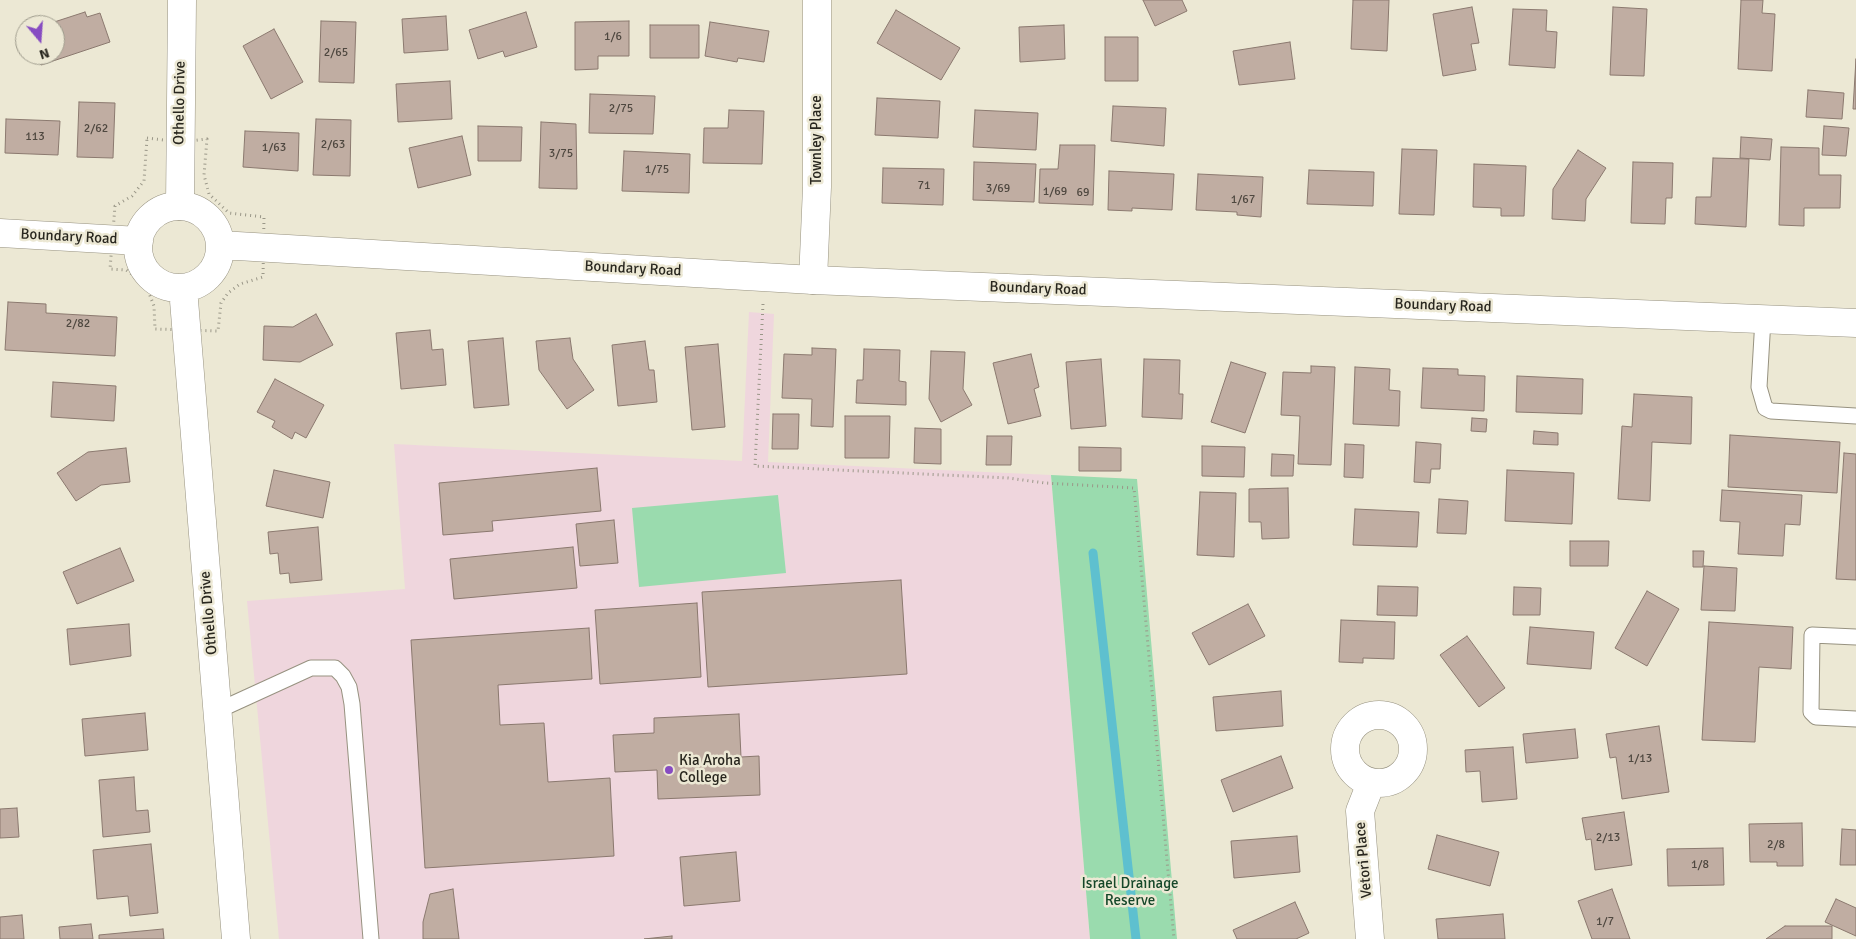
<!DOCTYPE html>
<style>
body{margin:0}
#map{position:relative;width:1856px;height:939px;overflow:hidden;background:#ece8d4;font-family:Signika,sans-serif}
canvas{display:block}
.north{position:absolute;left:15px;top:15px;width:50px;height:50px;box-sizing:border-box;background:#ece8d4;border:1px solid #9e9b8c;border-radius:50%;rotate:162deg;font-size:14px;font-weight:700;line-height:20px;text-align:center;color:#29271f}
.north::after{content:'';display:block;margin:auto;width:18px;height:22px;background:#874cc2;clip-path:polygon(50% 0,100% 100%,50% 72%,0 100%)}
</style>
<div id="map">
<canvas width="1856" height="939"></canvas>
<div class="north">N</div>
</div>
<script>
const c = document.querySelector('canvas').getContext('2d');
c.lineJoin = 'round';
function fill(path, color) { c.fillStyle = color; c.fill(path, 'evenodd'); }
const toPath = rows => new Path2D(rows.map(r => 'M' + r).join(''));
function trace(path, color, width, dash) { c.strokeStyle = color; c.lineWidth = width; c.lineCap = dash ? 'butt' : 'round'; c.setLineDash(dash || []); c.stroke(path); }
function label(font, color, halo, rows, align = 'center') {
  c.font = font + ' Signika,sans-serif'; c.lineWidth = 5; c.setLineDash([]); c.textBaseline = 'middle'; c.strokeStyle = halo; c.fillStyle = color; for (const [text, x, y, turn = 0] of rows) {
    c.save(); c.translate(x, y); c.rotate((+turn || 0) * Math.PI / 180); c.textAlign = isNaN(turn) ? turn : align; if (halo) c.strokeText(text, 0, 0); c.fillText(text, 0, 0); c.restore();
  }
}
const education = toPath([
 [749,312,774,314,768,462,1051,475,1090,939,279,939,247,601,405,589,394,444,742,461]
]);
const green = toPath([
 [1051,475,1137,479,1177,939,1090,939],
 [778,495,786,573,639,587,632,508]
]);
const stream = toPath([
 [1093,553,1136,939]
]);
const building = toPath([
 [1143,0,1182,0,1187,11,1155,26,1143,0],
 [1353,0,1389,0,1387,51,1351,49,1353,0],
 [1741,0,1763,0,1762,13,1775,14,1772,71,1738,69,1741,0],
 [1472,7,1479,43,1471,44,1476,70,1443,76,1433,14,1472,7],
 [1613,7,1647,9,1644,76,1610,75,1613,7],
 [1513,9,1547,10,1546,31,1557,32,1555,68,1509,65,1513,9],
 [896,10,960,48,941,80,877,43,896,10],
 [85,12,87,17,100,13,110,42,41,65,37,55,55,55,55,25,45,25,85,12],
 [526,12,537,47,505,57,503,51,478,59,469,30,526,12],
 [446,16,448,50,404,53,402,19,446,16],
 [321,21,356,22,354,83,319,82,321,21],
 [629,21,629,56,598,56,598,69,575,70,575,22,629,21],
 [710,22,769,31,764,62,738,58,737,62,705,56,710,22],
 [650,25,699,25,699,58,650,58,650,25],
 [1064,25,1065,59,1020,62,1019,27,1064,25],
 [274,29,303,82,271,99,243,46,274,29],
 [1105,37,1138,37,1138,81,1105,81,1105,37],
 [1290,42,1295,79,1239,85,1233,51,1290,42],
 [1856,59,1856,109,1853,109,1856,59],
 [450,81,452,119,398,122,396,84,450,81],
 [1808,90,1844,93,1842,119,1806,117,1808,90],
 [590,94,655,96,653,134,589,133,590,94],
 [877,98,940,101,938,138,875,135,877,98],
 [79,102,115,103,113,158,77,157,79,102],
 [1113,106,1166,108,1164,146,1111,141,1113,106],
 [729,110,764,111,762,164,703,163,704,128,728,128,729,110],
 [975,110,1038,113,1036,150,973,147,975,110],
 [6,119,60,121,58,155,5,153,6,119],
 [316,119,351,120,350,176,313,175,316,119],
 [541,122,576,124,577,189,539,188,541,122],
 [478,126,522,127,521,161,478,161,478,126],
 [1824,126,1849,128,1846,156,1822,155,1824,126],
 [245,131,299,133,298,171,243,167,245,131],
 [462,136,471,175,418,188,409,148,462,136],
 [1741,137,1772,139,1770,160,1740,158,1741,137],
 [1060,145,1095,145,1093,205,1039,203,1040,169,1058,169,1060,145],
 [1781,147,1819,148,1819,175,1841,175,1840,208,1804,208,1804,226,1779,225,1781,147],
 [1402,149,1437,150,1434,215,1399,214,1402,149],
 [1578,150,1606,168,1586,199,1585,221,1552,219,1553,189,1578,150],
 [624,151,690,154,689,193,622,191,624,151],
 [1713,158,1749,159,1746,227,1695,224,1696,197,1711,197,1713,158],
 [974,162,1036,164,1034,202,973,200,974,162],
 [1633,162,1673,163,1672,198,1666,198,1665,224,1631,223,1633,162],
 [1474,164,1526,166,1524,216,1501,216,1501,208,1473,207,1474,164],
 [883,168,944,169,943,205,882,203,883,168],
 [1309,170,1374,172,1373,206,1307,204,1309,170],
 [1109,171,1174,174,1172,210,1132,208,1132,211,1108,210,1109,171],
 [1198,174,1263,177,1261,217,1237,215,1237,212,1196,210,1198,174],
 [8,302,46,304,46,313,117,317,115,356,5,350,8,302],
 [316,314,333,345,300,362,263,360,264,326,293,327,316,314],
 [430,330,432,350,443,349,446,385,401,389,396,333,430,330],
 [503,338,509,405,474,408,468,341,503,338],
 [570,338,573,359,594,390,567,409,539,370,536,341,570,338],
 [645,341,649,370,654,370,657,402,618,406,612,345,645,341],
 [718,344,725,427,692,430,685,347,718,344],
 [812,348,836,349,833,427,811,426,812,399,782,398,784,354,812,355,812,348],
 [864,349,900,350,899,381,906,382,906,405,856,403,857,380,863,380,864,349],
 [931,351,965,352,963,389,972,405,941,422,929,399,931,351],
 [1031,354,1039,387,1034,389,1041,416,1008,424,993,363,1031,354],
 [1101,359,1106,426,1071,429,1066,362,1101,359],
 [1144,359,1180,360,1179,394,1183,394,1182,419,1142,417,1144,359],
 [1231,362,1266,373,1245,433,1211,422,1231,362],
 [1311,366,1335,367,1331,465,1298,464,1300,416,1281,415,1283,372,1311,373,1311,366],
 [1355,367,1390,369,1389,390,1400,391,1399,426,1353,424,1355,367],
 [1423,368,1458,369,1458,375,1485,376,1484,411,1421,408,1423,368],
 [1517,376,1583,379,1582,414,1516,412,1517,376],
 [275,379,324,405,306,438,295,432,292,439,272,427,275,421,257,412,275,379],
 [53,382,116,386,114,421,51,417,53,382],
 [1634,394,1692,397,1691,444,1652,442,1650,501,1618,499,1622,426,1632,427,1634,394],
 [773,414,799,414,798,449,772,449,773,414],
 [845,416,890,416,889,458,845,458,845,416],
 [1472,418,1487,419,1486,432,1471,431,1472,418],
 [915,428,941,429,941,464,914,463,915,428],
 [1534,431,1558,433,1558,445,1533,444,1534,431],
 [1730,435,1840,442,1837,493,1728,487,1730,435],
 [987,436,1012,436,1011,465,986,465,987,436],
 [1416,442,1441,444,1440,469,1431,469,1430,483,1414,482,1416,442],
 [1345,444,1364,445,1363,478,1344,477,1345,444],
 [1202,446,1245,447,1244,477,1202,476,1202,446],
 [1079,447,1121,448,1121,471,1079,471,1079,447],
 [126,448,130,482,101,485,76,501,57,473,88,452,126,448],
 [1844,453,1856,454,1856,580,1836,579,1844,453],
 [1272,454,1294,455,1293,476,1271,476,1272,454],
 [597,468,601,511,492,521,493,531,443,535,439,483,597,468],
 [274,470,330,482,323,518,266,506,274,470],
 [1507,470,1574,473,1572,524,1505,521,1507,470],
 [1288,488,1289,538,1262,539,1261,522,1249,522,1249,489,1288,488],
 [1722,490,1802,495,1800,525,1785,524,1783,556,1738,554,1740,522,1720,521,1722,490],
 [1200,492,1236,493,1234,557,1197,555,1200,492],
 [1439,499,1468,501,1466,534,1437,533,1439,499],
 [1355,509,1419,512,1417,547,1353,545,1355,509],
 [614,520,618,563,580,566,576,524,614,520],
 [318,527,322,580,290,583,289,573,280,574,278,553,270,554,268,532,318,527],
 [1570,541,1609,541,1608,566,1570,566,1570,541],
 [573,547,577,588,454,599,450,559,573,547],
 [120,548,134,581,77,604,63,572,120,548],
 [1693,551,1704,551,1703,567,1693,567,1693,551],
 [1704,566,1737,568,1735,611,1701,610,1704,566],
 [901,580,907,674,708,687,702,592,901,580],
 [1378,586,1418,587,1417,616,1377,615,1378,586],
 [1514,587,1541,588,1540,615,1513,615,1514,587],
 [1647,591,1679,609,1647,666,1615,648,1647,591],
 [697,603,701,677,600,684,595,610,697,603],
 [1248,604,1265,636,1209,665,1192,633,1248,604],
 [1341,620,1395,622,1394,659,1363,658,1363,663,1339,662,1341,620],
 [1709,622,1793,627,1791,669,1759,667,1755,742,1702,740,1709,622],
 [129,624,131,656,70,665,67,629,129,624],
 [1530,627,1594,632,1591,669,1527,664,1530,627],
 [589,628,592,679,498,685,500,725,544,723,548,782,610,778,614,856,425,868,411,640,589,628],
 [1467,636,1505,688,1479,707,1440,655,1467,636],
 [1281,691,1283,726,1216,731,1213,697,1281,691],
 [145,713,148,750,85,756,82,719,145,713],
 [739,714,741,757,759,756,760,795,658,799,657,770,615,772,613,735,654,733,654,718,739,714],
 [1659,726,1669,792,1622,799,1616,757,1610,758,1606,734,1659,726],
 [1575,729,1578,758,1526,763,1523,734,1575,729],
 [1513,747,1517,799,1482,802,1480,771,1466,772,1465,750,1513,747],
 [1281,756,1293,788,1233,812,1221,780,1281,756],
 [134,777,136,811,148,810,150,832,103,837,99,780,134,777],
 [17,808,19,837,0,838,0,809,17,808],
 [1624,812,1632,865,1595,870,1591,839,1586,840,1582,818,1624,812],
 [1802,823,1803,866,1777,866,1777,862,1750,862,1749,824,1802,823],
 [1842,829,1856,830,1856,865,1840,865,1842,829],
 [1437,835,1499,852,1490,886,1428,869,1437,835],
 [1297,836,1300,872,1234,878,1231,841,1297,836],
 [151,844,158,913,130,916,128,896,97,899,93,850,151,844],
 [1723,848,1724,885,1668,886,1667,849,1723,848],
 [736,852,740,901,684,906,680,857,736,852],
 [453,889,459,939,423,939,423,922,430,894,453,889],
 [1612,889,1630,939,1592,939,1578,901,1612,889],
 [1836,899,1856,908,1856,936,1825,922,1836,899],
 [1295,902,1309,933,1296,939,1237,939,1233,930,1295,902],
 [1503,914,1505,939,1438,939,1436,919,1503,914],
 [22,915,24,939,0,939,0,917,22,915],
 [91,924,93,939,60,939,59,927,91,924],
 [1785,926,1832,926,1832,939,1766,939,1785,926],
 [163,929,164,939,99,939,99,935,163,929],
 [672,936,672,939,644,939,672,936]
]);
const path = toPath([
 [147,138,180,142,207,139,204,175,209,194,229,213,264,217,263,277,240,284,228,293,221,303,218,331,155,329,154,306,147,288,136,277,126,270,110,269,115,206,132,196,144,181,147,138],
 [763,304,755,466,1008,478,1045,483,1134,488,1174,939]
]);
const lane = toPath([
 [1763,319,1759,387,1765,408,1771,411,1856,416],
 [1856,637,1812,635,1811,712,1816,717,1856,719],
 [217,711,311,668,335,668,343,676,349,687,352,704,371,939]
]);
const street = toPath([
 [180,206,182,0],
 [813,280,817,187,817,0],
 '1345 749a34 34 0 1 1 68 0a34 34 0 1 1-68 0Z',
 [1370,939,1360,811,1371,783]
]);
const secondary = toPath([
 '138 247a41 41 0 1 1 82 0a41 41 0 1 1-82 0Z',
 [0,233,139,241],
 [220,245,813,280,1856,323],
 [183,288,236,939]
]);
const markers = [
 [669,770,5,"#874cc2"]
];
const numberNames = [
 ["1/6",613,37],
 ["2/65",336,53],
 ["2/75",621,109],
 ["2/62",96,129],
 ["113",35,137],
 ["2/63",333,145],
 ["1/63",274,148],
 ["3/75",561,154],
 ["1/75",657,170],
 ["71",924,186],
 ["3/69",998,189],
 ["1/69",1055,192],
 ["69",1083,193],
 ["1/67",1243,200],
 ["2/82",78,324],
 ["1/13",1640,759],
 ["2/13",1608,838],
 ["2/8",1776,845],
 ["1/8",1700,865],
 ["1/7",1605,922]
];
const streetNames = [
 ["Othello Drive",180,103,-89],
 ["Townley Place",817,140,-90],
 ["Boundary Road",69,237,3],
 ["Boundary Road",633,269,3],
 ["Boundary Road",1038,289,2],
 ["Boundary Road",1443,306,2],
 ["Othello Drive",209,613,-95],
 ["Vetori Place",1364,860,-95]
];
const poiNames = [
 ["Kia Aroha",679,761],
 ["College",679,778]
];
const parkNames = [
 ["Israel Drainage",1130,884],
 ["Reserve",1130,901]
];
fill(education, '#efd6dd');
fill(green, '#9adbae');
trace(stream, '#5ec0cf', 9);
fill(building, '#c0ada2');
trace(building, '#8b796f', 1);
trace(lane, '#979280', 17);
trace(street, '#979280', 29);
trace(secondary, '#979280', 29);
trace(path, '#9a9788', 3, [1, 4]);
trace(lane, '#fff', 15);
trace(street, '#fff', 28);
trace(secondary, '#fff', 28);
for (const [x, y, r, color] of markers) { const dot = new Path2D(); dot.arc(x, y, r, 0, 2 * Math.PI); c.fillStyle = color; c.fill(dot); trace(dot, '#ece8d4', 2); }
label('12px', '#4f4840', null, numberNames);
label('15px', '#29271f', '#ece8d4', streetNames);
label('15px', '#29271f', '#ece8d4', poiNames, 'left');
label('15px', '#154729', '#ece8d4', parkNames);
</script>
